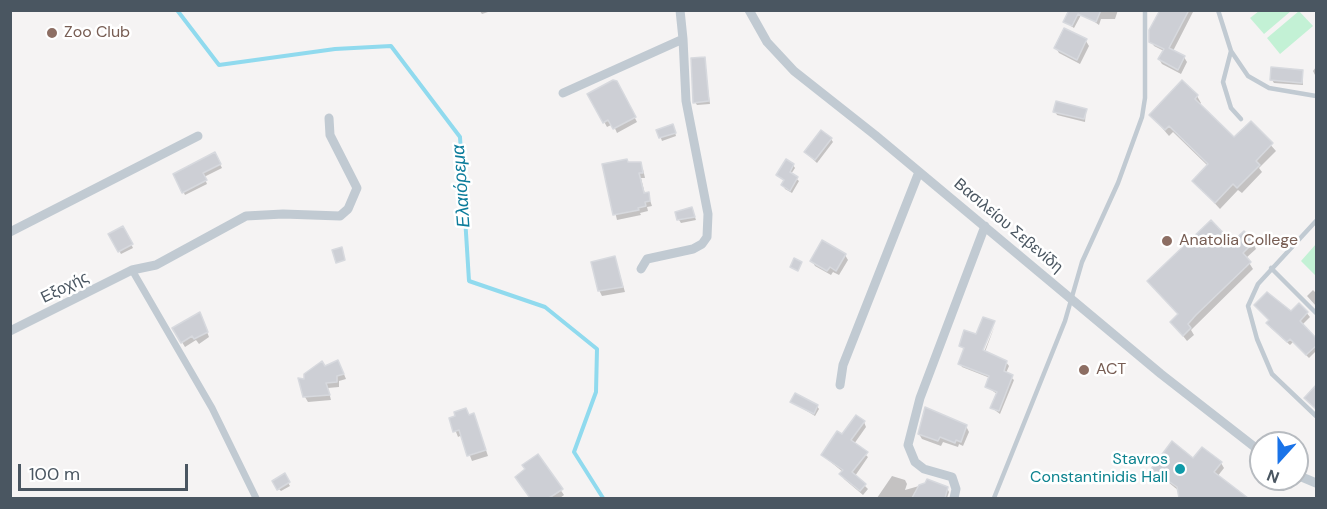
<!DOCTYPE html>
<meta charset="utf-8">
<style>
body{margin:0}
#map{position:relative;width:1327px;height:509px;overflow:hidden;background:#f5f3f3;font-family:"DM Sans",sans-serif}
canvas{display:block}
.frame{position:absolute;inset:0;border:12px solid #4a5661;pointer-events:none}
.north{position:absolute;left:1249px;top:431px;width:60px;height:60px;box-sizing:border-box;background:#fff;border:2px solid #b7bbc0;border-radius:50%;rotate:201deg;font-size:16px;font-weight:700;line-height:24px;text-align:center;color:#4a5661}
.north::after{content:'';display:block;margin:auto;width:21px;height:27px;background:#1a73e8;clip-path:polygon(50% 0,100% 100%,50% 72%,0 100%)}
.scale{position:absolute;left:18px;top:464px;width:170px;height:27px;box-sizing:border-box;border:3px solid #4a5661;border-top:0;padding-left:8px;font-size:18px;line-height:21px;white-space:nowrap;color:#4a5661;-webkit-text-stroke:4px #fff;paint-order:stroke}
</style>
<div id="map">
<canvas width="1327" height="509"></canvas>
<div class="frame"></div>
<div class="north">N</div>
<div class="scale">100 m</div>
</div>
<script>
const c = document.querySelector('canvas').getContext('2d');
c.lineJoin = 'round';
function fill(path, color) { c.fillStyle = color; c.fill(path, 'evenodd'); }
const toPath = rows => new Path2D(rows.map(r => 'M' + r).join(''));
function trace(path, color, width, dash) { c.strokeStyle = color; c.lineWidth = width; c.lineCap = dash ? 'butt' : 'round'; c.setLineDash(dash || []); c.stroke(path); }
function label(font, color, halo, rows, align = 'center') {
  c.font = font + ' "DM Sans",sans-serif'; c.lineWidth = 5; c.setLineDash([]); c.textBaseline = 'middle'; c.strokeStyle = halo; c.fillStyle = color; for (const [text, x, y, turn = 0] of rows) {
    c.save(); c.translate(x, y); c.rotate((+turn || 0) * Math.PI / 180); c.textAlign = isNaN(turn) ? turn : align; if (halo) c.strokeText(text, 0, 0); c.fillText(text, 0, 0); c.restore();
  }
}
const green = toPath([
 [1259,11,1259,10,1291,11,1264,34,1250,18],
 [1299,11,1313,26,1280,54,1267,38],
 [1316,244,1316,276,1301,261]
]);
const shadow = toPath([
 [479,10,494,10,482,14],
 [1071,10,1081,15,1074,28,1065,22],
 [1091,10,1118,10,1115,19,1101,19,1099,25,1089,18],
 [1161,10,1194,10,1173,51,1184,57,1187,62,1181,74,1162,64,1159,59,1164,51,1154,46,1151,41],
 [1065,30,1086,41,1089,46,1080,64,1059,53,1056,48],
 [704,58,710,104,697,105,695,102],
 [1316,67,1316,77,1313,71],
 [1302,71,1303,85,1274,83,1272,80],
 [616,82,637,122,617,133,613,124,607,127,589,94],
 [1182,82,1197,96,1201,103,1199,105,1234,140,1251,123,1276,151,1259,168,1262,172,1242,193,1238,190,1220,209,1194,181,1208,166,1173,132,1169,136,1151,115],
 [1086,110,1085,122,1057,115,1055,111],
 [674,129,676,136,662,141,658,130],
 [831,139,833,142,817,163,808,155,806,152],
 [215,154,222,168,204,177,207,184,185,195,175,175],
 [628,163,640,164,643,169,645,178,641,178,645,194,648,194,652,206,647,207,648,211,640,213,641,215,617,220,604,165],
 [793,165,795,168,791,174,799,181,792,193,785,189,783,185,785,181,778,175],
 [692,209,696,220,681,223,679,220],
 [123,228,133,248,121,254,110,234],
 [1253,243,1256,249,1246,258,1253,269,1191,330,1194,335,1187,341,1172,322,1179,315,1148,281,1232,244],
 [845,255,848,260,839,275,833,272,831,275,815,266,812,261],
 [615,258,625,292,602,296,599,290],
 [1313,290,1316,293,1316,306,1307,296],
 [1300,305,1310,317,1302,325,1316,341,1316,351,1309,358,1293,342,1290,345,1270,327,1270,321,1256,306,1291,313],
 [202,319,209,337,199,344,196,340,185,347,174,329],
 [995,325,985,352,1006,362,1009,366,1006,373,1014,380,1000,414,992,408,997,394,987,387,990,378,962,367,960,363,965,351,961,346,982,357],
 [324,367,341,367,346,379,339,381,339,387,328,388,331,400,308,402,305,397,305,381],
 [792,402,817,406,819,409,815,416],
 [474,415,488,456,472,461,462,435,458,437,451,419],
 [864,422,866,427,854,444,868,457,855,476,868,489,863,495,844,479,841,474,843,472,822,455,842,436],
 [966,426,969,432,963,446,959,444,958,447,943,442,941,446,922,439,919,434],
 [537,456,564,495,560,498,531,498,520,482],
 [1194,460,1221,463,1224,468,1217,477,1246,498,1180,498,1179,491,1152,469],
 [284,476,290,486,281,491,275,485],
 [892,476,905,480,907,484,905,490,926,484,947,488,949,492,947,498,877,498]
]);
const stream = toPath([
 [177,10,219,65,335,49,391,46,460,137,469,281,545,307,597,349,596,392,574,452,603,498]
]);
const building = toPath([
 [1069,10,1101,10,1096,22,1078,14,1072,26,1063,22,1069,10],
 [1160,10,1189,10,1169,48,1185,56,1178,70,1158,59,1164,49,1149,42,1149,30,1160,10],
 [1064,28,1087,39,1077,60,1054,48,1064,28],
 [705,57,709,101,693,103,691,58,705,57],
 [1271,67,1303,70,1302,83,1270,80,1271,67],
 [613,80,617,81,636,117,613,129,608,120,603,123,587,94,613,80],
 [1182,80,1198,95,1195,99,1234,137,1251,121,1273,143,1256,161,1260,165,1237,188,1233,184,1215,203,1192,181,1208,164,1169,126,1165,130,1149,115,1182,80],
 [1056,101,1087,109,1084,119,1053,112,1056,101],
 [673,124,676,133,659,138,656,130,673,124],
 [821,130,832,138,815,160,804,152,821,130],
 [215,152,221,164,203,173,207,180,182,193,173,174,215,152],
 [627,159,628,162,641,162,643,173,639,173,644,193,649,192,650,201,645,202,646,206,638,208,639,210,613,215,602,164,627,159],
 [786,159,794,164,790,172,798,177,790,191,781,185,784,180,776,175,786,159],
 [692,207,695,217,677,220,675,212,692,207],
 [1211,220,1232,242,1244,231,1254,242,1243,253,1251,262,1196,315,1188,324,1191,328,1183,336,1170,322,1178,314,1147,281,1211,220],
 [123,226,133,244,118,252,108,234,123,226],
 [822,240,846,254,836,271,830,267,827,271,810,261,822,240],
 [342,247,345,260,336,263,332,250,342,247],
 [615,256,623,287,598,291,591,262,615,256],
 [794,258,802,262,798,271,790,267,794,258],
 [1267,292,1291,311,1299,303,1308,312,1300,321,1317,339,1317,345,1306,355,1290,339,1287,342,1266,323,1269,320,1254,305,1267,292],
 [200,312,208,332,194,339,192,336,181,343,172,328,200,312],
 [983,317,995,321,983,350,1007,361,1004,371,1013,375,999,411,990,408,997,392,985,387,989,376,958,364,964,348,959,346,964,330,976,334,983,317],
 [338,360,344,374,337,376,337,382,326,383,330,395,303,397,298,378,304,379,304,374,322,361,325,366,338,360],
 [1317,384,1317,410,1304,398,1317,384],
 [795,393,818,405,814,414,790,402,795,393],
 [925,407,967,425,961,442,956,440,955,443,940,437,938,441,918,434,925,407],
 [466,408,469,415,474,413,486,450,467,456,459,430,453,432,449,418,455,416,454,412,466,408],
 [856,415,865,421,851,440,868,452,852,472,866,484,860,491,839,474,843,470,821,455,837,431,842,434,856,415],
 [1172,441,1193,458,1202,447,1222,462,1214,472,1248,498,1179,498,1177,487,1151,469,1172,441],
 [538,454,563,489,549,498,530,498,515,477,525,469,522,465,538,454],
 [285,473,290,482,277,490,272,481,285,473],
 [927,479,948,487,945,498,912,498,919,485,925,483,927,479]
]);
const service = toPath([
 [1218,10,1231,51,1248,76,1269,88,1316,96],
 [1231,51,1223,82,1231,108,1241,119],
 [1316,221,1258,284,1248,306,1257,339,1272,374,1316,416],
 [1271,268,1316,313],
 [994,498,1065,321,1082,262,1118,183,1142,117,1145,98,1145,10]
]);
const pedestrian = toPath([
 [132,270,212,408,256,498]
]);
const minor = toPath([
 [749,10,767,42,794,71,875,135,1161,374,1261,452],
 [563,93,683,39,680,10],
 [10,232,198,136],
 [641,269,647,259,693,249,702,244,707,237,708,214,686,101,683,39],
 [10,331,132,270,156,265,246,216,283,214,340,216,348,209,357,188,330,135,329,118],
 [840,385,843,365,919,172],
 [1297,475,1316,483],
 [954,498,956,489,952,477,924,469,915,462,908,445,920,398,985,226]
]);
const markers = [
 [52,33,6,"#8d6e63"],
 [1167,241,6,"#8d6e63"],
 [1084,370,6,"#8d6e63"],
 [1180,469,6,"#0f9aa8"]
];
const educationNames = [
 ["Zoo Club",64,33],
 ["Anatolia College",1179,241],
 ["ACT",1096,370]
];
const streetNames = [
 ["Βασιλείου Σεβενίδη",1008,226,40],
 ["Εξοχής",65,288,-26]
];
const cultureNames = [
 ["Stavros",1168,460],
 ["Constantinidis Hall",1168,478]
];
const waterNames = [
 ["Ελαιόρεμα",462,186,-94]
];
fill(green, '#c3f1d5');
fill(shadow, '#0003');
trace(stream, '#90daee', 4);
fill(building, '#cdcfd5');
trace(building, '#d7d9de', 1.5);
trace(service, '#c1cad2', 4.5);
trace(pedestrian, '#c1cad2', 7);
trace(minor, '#c1cad2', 9);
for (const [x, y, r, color] of markers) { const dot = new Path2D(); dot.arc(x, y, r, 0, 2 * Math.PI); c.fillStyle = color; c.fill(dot); trace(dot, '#fff', 2); }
label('16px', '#785e54', '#fff', educationNames, 'left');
label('16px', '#4a5661', '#fff', streetNames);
label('16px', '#0d838f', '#fff', cultureNames, 'right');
label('italic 18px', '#0c7c9b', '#fff', waterNames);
</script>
